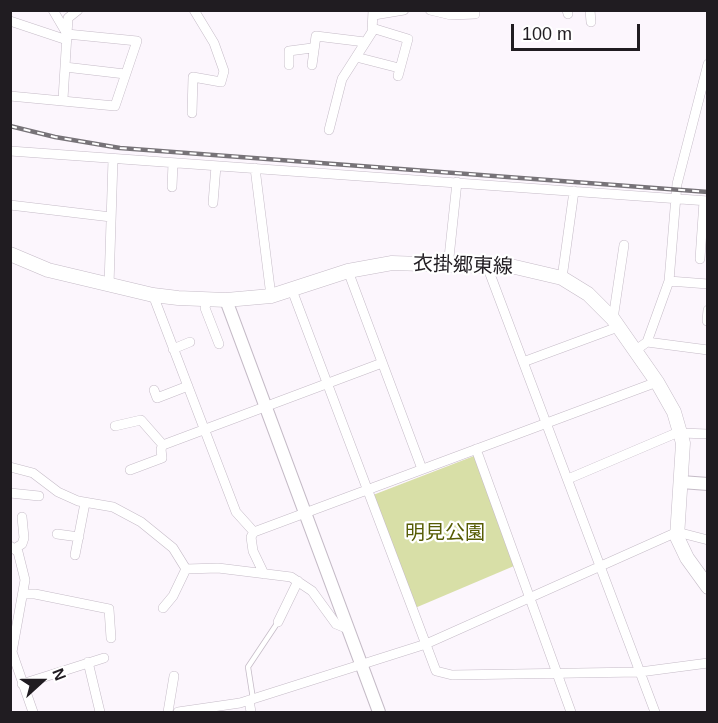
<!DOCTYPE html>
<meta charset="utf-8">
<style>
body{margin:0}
#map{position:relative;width:718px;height:723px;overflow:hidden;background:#fcf6fd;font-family:Helvetica,sans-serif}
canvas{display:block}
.frame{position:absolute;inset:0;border:12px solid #201c21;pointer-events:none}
.north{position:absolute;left:12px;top:651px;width:60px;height:60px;-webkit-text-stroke:4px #fff;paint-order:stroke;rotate:69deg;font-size:16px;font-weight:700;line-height:24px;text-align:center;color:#201c21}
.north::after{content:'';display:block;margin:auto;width:21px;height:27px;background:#201c21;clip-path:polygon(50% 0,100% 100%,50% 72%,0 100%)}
.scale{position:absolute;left:511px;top:24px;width:129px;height:27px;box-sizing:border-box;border:3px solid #201c21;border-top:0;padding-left:8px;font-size:18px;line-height:21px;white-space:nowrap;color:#201c21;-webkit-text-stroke:4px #fff;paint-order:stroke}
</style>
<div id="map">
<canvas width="718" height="723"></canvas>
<div class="frame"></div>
<div class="north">N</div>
<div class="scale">100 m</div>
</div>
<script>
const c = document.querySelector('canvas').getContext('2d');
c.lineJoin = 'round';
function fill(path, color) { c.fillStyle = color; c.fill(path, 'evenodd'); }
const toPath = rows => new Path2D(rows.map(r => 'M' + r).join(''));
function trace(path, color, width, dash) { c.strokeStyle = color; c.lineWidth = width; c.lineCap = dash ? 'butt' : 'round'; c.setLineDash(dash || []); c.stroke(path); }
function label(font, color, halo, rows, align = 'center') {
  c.font = font + ' Helvetica,"Noto Sans JP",sans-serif'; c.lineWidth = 4.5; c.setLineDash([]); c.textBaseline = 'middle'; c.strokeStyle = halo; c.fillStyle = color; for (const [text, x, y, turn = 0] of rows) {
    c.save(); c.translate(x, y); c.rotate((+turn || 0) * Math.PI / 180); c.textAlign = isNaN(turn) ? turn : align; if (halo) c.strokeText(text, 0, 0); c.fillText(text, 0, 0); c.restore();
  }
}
const green = toPath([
 [474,456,514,566,415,608,373,495]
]);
const service = toPath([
 [253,699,248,667,278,622]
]);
const minor = toPath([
 [430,10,451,15,475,14,475,10],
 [567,10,568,14],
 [590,10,591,22],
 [374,15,404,10],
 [10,21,67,40],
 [372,28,408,39,398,76],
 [356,57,399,68],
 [289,65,289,51,312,48],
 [312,65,316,36,365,42],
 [65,67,125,74],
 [10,96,115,106,137,41,67,34,53,10],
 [63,99,68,18,78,10],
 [192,113,193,77,221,82,224,71,214,43,194,10],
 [329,130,342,79,372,32,373,10],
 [10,151,708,201],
 [255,168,271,296],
 [172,187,173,163],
 [213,203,216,166],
 [10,205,111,217],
 [700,259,704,201],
 [487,266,655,712],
 [448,267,457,182],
 [348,271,422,469],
 [562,278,574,191],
 [669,281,708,284],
 [109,285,113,159],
 [292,290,436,671,452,675,640,672,708,663],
 [153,295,236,512,254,532,657,382],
 [207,299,205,308,219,344],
 [613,319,624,245],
 [707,321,708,310],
 [647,342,708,350],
 [173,349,190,342],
 [636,350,647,342,669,281,677,184,708,64],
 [523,362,618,327],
 [154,390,157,398,188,386],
 [115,426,141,420,163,445],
 [681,433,708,434],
 [476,449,571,712],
 [10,467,33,473,58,492,78,501,113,507,141,522,173,548,186,569,218,568,291,577,312,591,336,624,348,629],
 [130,470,162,458,161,449,163,445,382,363],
 [568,479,681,431],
 [10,493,39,496],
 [254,532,251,537,253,551,264,574],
 [57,534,79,537],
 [10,546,18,552,25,580,12,652,33,712],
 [14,549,22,544,24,538,22,517],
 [75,555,85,503],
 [25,594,35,594,109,609,111,638],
 [163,608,173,596,186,569],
 [278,622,298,581],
 [88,662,100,712],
 [22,684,104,658],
 [249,700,251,712],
 [168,712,174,676],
 [178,712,240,703,426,644,677,532,708,540]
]);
const tertiary = toPath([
 [226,300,379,712],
 [681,482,708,484]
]);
const secondary = toPath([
 [10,254,48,270,153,295,178,298,226,300,271,296,348,271,392,263,515,267,562,278,588,294,613,319,657,382,674,412,683,443,677,537,687,558,708,587]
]);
const rail = toPath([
 [10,126,55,137,120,148,708,192]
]);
const streetNames = [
 ["衣掛郷東線",463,266,2]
];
const parkNames = [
 ["明見公園",445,533]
];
fill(green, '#d8dfa7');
trace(service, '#c5bbc7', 6);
trace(minor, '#c5bbc7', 10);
trace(tertiary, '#c5bbc7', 14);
trace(secondary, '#c5bbc7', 15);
trace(service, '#fff', 4.5);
trace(minor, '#fff', 9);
trace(tertiary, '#fff', 12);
trace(secondary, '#fff', 14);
trace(rail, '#777378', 4.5);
trace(rail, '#fff', 2, [7]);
label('20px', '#201c21', '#fff', streetNames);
label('20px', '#565c04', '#fff', parkNames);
</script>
